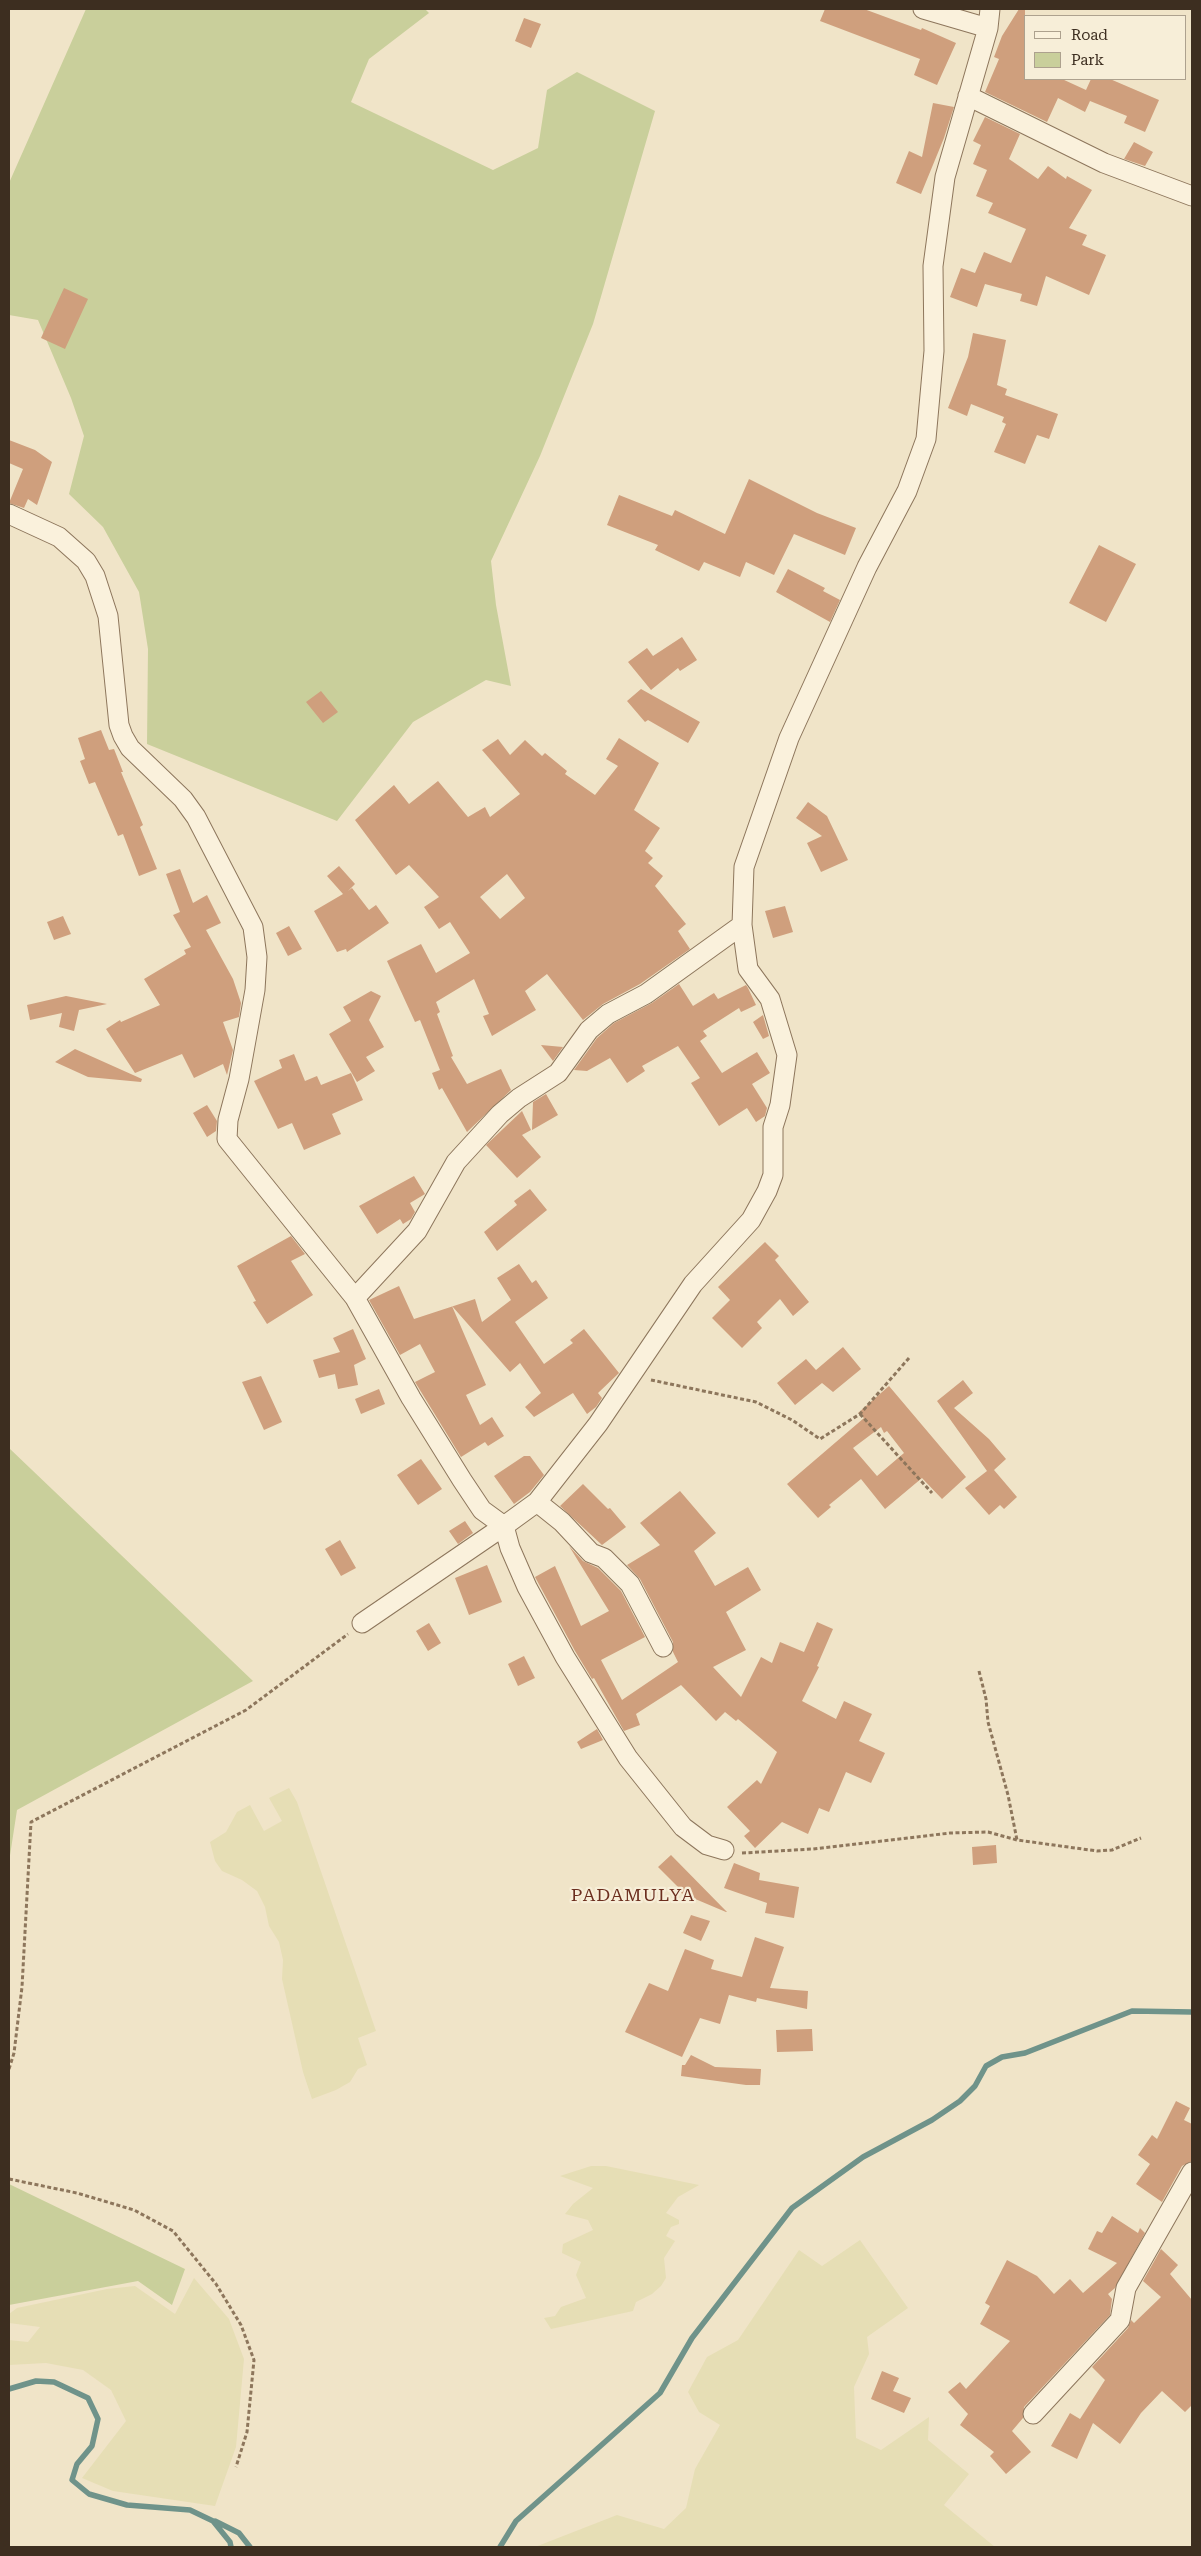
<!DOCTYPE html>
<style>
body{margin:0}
#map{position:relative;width:1201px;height:2556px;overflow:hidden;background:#f0e4c8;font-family:"Roboto Serif",serif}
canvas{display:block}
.frame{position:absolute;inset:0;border:10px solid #3d2e20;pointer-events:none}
.legend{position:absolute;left:1024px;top:15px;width:162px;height:65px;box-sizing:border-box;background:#f7eed8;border:1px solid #ada18e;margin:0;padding:6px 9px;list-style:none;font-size:15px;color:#3d2e20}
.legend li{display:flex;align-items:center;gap:10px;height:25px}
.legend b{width:25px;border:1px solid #ada18e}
</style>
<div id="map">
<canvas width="1201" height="2556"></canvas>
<div class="frame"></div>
<ul class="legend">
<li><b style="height:6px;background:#faf1dc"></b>Road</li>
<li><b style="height:14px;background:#c9cf9b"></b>Park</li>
</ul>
</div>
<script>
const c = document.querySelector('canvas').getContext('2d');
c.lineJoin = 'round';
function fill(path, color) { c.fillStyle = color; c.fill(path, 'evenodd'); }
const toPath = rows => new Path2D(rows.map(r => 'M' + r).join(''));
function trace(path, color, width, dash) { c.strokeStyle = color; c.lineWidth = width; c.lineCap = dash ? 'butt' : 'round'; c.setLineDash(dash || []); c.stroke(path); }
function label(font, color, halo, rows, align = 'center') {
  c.font = font + ' "Roboto Serif",serif'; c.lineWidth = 4.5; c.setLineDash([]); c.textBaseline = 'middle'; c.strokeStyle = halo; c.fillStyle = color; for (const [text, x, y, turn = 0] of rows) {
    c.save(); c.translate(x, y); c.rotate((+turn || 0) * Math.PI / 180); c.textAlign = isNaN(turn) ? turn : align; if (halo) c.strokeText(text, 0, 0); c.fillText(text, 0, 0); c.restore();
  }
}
const farmland = toPath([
 [289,1788,297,1802,376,2031,358,2038,367,2065,358,2069,350,2082,336,2090,312,2099,303,2072,282,1979,283,1960,279,1942,269,1926,265,1907,257,1891,242,1880,222,1871,215,1861,210,1842,226,1832,237,1812,250,1805,264,1831,282,1821,269,1798],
 [591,2166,606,2166,699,2185,678,2197,666,2213,679,2220,679,2224,671,2227,666,2236,675,2241,664,2258,666,2278,661,2286,652,2294,636,2302,633,2311,551,2329,544,2318,555,2316,561,2307,586,2298,576,2275,581,2262,562,2253,563,2244,593,2230,588,2220,565,2214,573,2204,593,2188,560,2176],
 [860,2240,908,2308,867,2337,869,2354,854,2387,856,2438,881,2450,929,2417,928,2440,969,2474,944,2505,995,2547,535,2547,617,2515,664,2529,686,2508,695,2469,720,2425,699,2412,688,2392,707,2357,738,2340,799,2250,822,2266],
 [194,2278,229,2319,244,2359,236,2447,215,2506,113,2491,82,2478,126,2421,111,2390,83,2370,46,2363,9,2365,9,2340,28,2342,40,2327,9,2323,9,2314,17,2308,107,2289,135,2286,175,2314]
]);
const green = toPath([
 [86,9,425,9,429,13,369,59,351,102,493,170,538,148,547,90,577,72,655,111,593,324,540,456,491,561,496,605,511,686,486,680,413,722,337,821,147,744,148,649,139,592,103,527,69,494,84,436,71,398,38,320,9,315,9,183],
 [9,1448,253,1681,17,1810,9,1862],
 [9,2184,185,2269,172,2305,138,2281,9,2305]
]);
const stream = toPath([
 [9,2389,36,2381,54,2382,88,2398,98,2419,92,2446,77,2464,72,2480,89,2494,127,2505,190,2510,213,2521,230,2542,231,2547],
 [215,2521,239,2533,250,2547],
 [500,2547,516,2521,660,2393,692,2338,792,2208,863,2157,932,2120,960,2101,975,2086,986,2066,1002,2057,1025,2053,1132,2011,1192,2012]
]);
const building = toPath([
 [825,9,864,9,921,30,922,28,956,43,937,85,914,75,920,59,820,21],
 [1019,9,1025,9,1025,79,1062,79,1086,90,1091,79,1110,79,1159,100,1145,132,1124,123,1127,116,1090,101,1085,112,1058,98,1047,122,985,92,999,59,994,57,1002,36],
 [524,18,541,24,531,48,515,41],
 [933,103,954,107,944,138,921,194,896,183,909,151,922,157],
 [985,117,1020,134,1009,159,1038,179,1048,166,1066,179,1067,176,1092,190,1069,228,1087,235,1082,245,1106,255,1089,295,1046,276,1037,306,1020,301,1022,294,985,284,977,307,950,297,961,268,975,273,984,252,1011,263,1026,229,988,213,993,203,976,196,987,170,973,164,981,145,973,141],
 [1134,142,1153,152,1145,166,1124,159],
 [64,288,88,299,65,349,41,338],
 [973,333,1006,340,997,385,1007,389,1005,395,1058,414,1049,439,1037,435,1025,464,994,452,1006,424,1002,422,1004,417,971,404,967,416,948,408,968,357],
 [9,440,35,450,52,462,37,505,28,499,24,508,9,503,23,469,9,463],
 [749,479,817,513,856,528,845,555,794,534,774,575,746,562,740,577,704,562,699,571,655,550,658,545,607,525,619,495,672,516,675,510,725,534],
 [1099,545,1136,564,1106,622,1069,603],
 [788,569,825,588,823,591,840,600,830,622,776,592],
 [682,637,697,660,680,671,678,668,651,690,628,662,647,648,653,656],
 [641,689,700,722,688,743,648,720,645,722,627,701],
 [321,691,338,712,323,723,306,702],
 [101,730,109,750,114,749,123,772,121,772,143,825,140,827,157,869,139,876,123,834,118,836,95,782,89,784,80,761,85,759,78,738],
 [619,738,659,763,634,810,660,828,645,851,653,858,648,863,663,876,655,886,686,924,678,931,690,949,640,984,603,1004,583,1020,547,974,525,991,536,1010,492,1036,483,1016,489,1014,474,979,436,1002,440,1012,437,1014,453,1056,451,1057,467,1084,501,1069,511,1090,467,1132,442,1088,439,1090,432,1073,440,1070,420,1020,415,1022,387,961,421,944,436,973,470,953,450,922,439,929,424,907,439,897,409,865,396,875,355,820,394,785,409,804,438,781,468,817,485,807,490,817,520,794,482,750,498,739,510,755,525,740,542,756,545,753,567,771,565,774,595,795,618,766,606,759],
 [507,874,525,898,500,919,480,897],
 [808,802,827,816,848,860,821,872,807,843,822,836,796,818],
 [339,866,355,884,348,891,352,888,369,910,376,905,389,923,347,952,346,949,337,952,314,911,343,894,327,876],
 [180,869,193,903,207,895,221,923,206,930,233,979,241,1003,239,1017,223,1022,233,1050,227,1075,223,1064,194,1078,182,1054,135,1073,106,1029,120,1020,121,1022,160,1005,144,979,186,954,184,950,191,947,173,915,180,912,166,874],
 [785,906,793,932,773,938,765,911],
 [63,916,71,934,54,940,47,922],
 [289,926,302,949,288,956,276,933],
 [679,984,693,1006,714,993,718,999,746,985,748,988,756,1005,741,1012,739,1008,703,1031,707,1036,700,1041,722,1073,757,1052,770,1073,752,1084,767,1108,765,1116,756,1122,747,1108,719,1126,691,1083,700,1078,678,1046,642,1066,645,1071,627,1083,610,1058,587,1071,574,1070,597,1038,614,1023,652,1003],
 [371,991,381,996,369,1020,384,1047,366,1057,375,1071,357,1082,329,1034,351,1021,343,1007],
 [66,996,107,1004,79,1010,74,1031,59,1027,62,1013,30,1020,27,1005],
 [763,1015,769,1036,763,1039,753,1022],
 [541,1045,563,1047,553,1061],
 [75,1049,142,1079,141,1082,88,1077,55,1062],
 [294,1054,305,1081,317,1076,321,1085,351,1073,363,1100,332,1114,341,1134,304,1150,292,1123,278,1129,254,1081,282,1068,279,1060],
 [546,1094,558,1115,532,1130,533,1102],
 [207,1105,217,1121,216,1131,207,1137,193,1113],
 [522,1111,531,1130,522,1135,541,1157,517,1178,486,1145],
 [414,1176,425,1194,410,1203,415,1212,411,1219,403,1224,400,1219,377,1234,359,1206],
 [530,1189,547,1210,497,1251,484,1232,517,1205,514,1201],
 [291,1236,305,1254,291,1261,313,1295,267,1324,253,1302,256,1301,237,1266],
 [765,1242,779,1256,775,1260,809,1302,793,1316,780,1299,757,1322,762,1328,742,1348,712,1318,730,1300,718,1287],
 [519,1264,532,1283,536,1280,548,1298,515,1322,544,1364,573,1343,570,1340,584,1329,619,1373,598,1393,602,1398,596,1407,587,1414,573,1393,534,1417,525,1407,541,1393,520,1363,510,1372,452,1306,486,1385,466,1395,480,1425,492,1417,504,1436,488,1446,485,1442,461,1457,415,1382,435,1372,420,1344,400,1355,369,1300,399,1286,414,1319,475,1299,482,1322,511,1300,497,1278],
 [353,1329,366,1359,354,1365,358,1385,338,1389,335,1374,319,1378,313,1360,340,1352,333,1338],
 [843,1347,861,1369,833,1392,822,1383,795,1405,777,1383,806,1359,816,1370],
 [261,1376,282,1422,264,1430,242,1382],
 [963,1380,973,1393,954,1408,989,1439,1006,1459,994,1470,1017,1497,1004,1509,1000,1505,989,1515,965,1488,987,1471,937,1401],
 [889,1386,966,1477,942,1499,922,1478,885,1509,861,1479,829,1505,831,1507,818,1518,787,1484,864,1418,858,1413],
 [881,1427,884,1433,887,1431,904,1453,877,1476,853,1448],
 [379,1389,385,1404,361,1414,355,1399],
 [524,1456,530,1456,544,1475,530,1492,514,1504,494,1476],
 [421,1459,442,1489,418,1505,397,1475],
 [583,1484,608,1509,610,1508,626,1527,602,1545,560,1506],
 [680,1491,716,1533,694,1551,715,1586,748,1567,761,1590,726,1612,746,1650,713,1667,741,1697,761,1657,772,1663,780,1642,804,1652,817,1622,833,1629,817,1666,819,1667,802,1701,836,1719,844,1701,872,1714,859,1741,885,1753,871,1783,846,1772,829,1812,819,1808,808,1834,782,1822,755,1848,744,1836,750,1831,727,1807,757,1780,761,1784,777,1752,738,1719,736,1721,725,1712,716,1721,681,1685,636,1714,640,1725,624,1731,594,1678,592,1679,575,1651,535,1577,555,1566,581,1626,609,1611,569,1546,583,1561,598,1568,621,1591,645,1637,601,1660,622,1700,678,1662,673,1652,673,1642,640,1579,627,1565,660,1545,640,1523],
 [465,1521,473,1533,458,1544,449,1531],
 [340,1540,356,1568,341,1576,325,1549],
 [487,1565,502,1602,469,1615,455,1578],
 [429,1623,441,1643,428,1651,416,1631],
 [524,1656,535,1678,518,1686,508,1664],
 [597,1729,603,1740,581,1749,577,1742],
 [996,1845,997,1863,973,1865,972,1847],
 [671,1855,727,1912,726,1912,681,1893,682,1891,658,1867],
 [734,1863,760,1873,759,1880,799,1887,794,1918,765,1913,767,1903,724,1888],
 [691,1915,710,1921,701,1941,683,1933],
 [755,1937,784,1947,770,1988,808,1991,807,2009,757,1998,756,2002,729,1995,720,2024,700,2018,682,2057,625,2032,649,1983,668,1991,685,1949,714,1960,711,1969,742,1977],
 [812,2029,813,2051,777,2052,776,2030],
 [691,2055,715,2067,761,2069,760,2085,746,2085,681,2076,682,2065,685,2065],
 [1176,2101,1190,2108,1184,2120,1192,2124,1192,2161,1182,2166,1162,2202,1136,2184,1150,2164,1138,2155,1152,2135,1157,2139],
 [1112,2216,1138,2233,1140,2228,1145,2233,1115,2288,1108,2294,1112,2299,1110,2315,1024,2407,1023,2418,1012,2431,1031,2452,1006,2474,990,2456,994,2452,960,2425,968,2414,948,2392,960,2382,966,2389,1010,2341,980,2324,990,2306,985,2303,1007,2260,1037,2276,1054,2294,1070,2279,1083,2293,1117,2263,1088,2249,1097,2231,1102,2233],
 [1161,2249,1178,2265,1170,2274,1192,2300,1192,2405,1185,2412,1162,2391,1141,2413,1120,2444,1093,2423,1077,2459,1051,2446,1070,2413,1080,2419,1105,2380,1092,2367,1128,2328,1131,2320,1134,2323,1161,2297,1143,2281],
 [882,2371,899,2378,893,2391,911,2398,904,2413,871,2399]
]);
const path = toPath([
 [651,1380,756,1402,792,1420,820,1439,860,1414,909,1358],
 [860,1414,932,1493],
 [979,1671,986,1699,988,1722,1008,1795,1017,1840],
 [742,1853,813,1849,950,1833,988,1832,1017,1840,1097,1851,1112,1850,1141,1838],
 [9,2069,14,2053,22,1987,31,1822,246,1710,348,1634],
 [9,2179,77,2193,134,2210,173,2231,216,2284,241,2325,254,2360,247,2432,236,2467]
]);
const minor = toPath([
 [923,9,988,28],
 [968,96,1104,163,1192,196],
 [9,514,59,537,86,561,95,576,108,616,119,725,123,736,130,748,183,799,196,817,253,927,257,957,255,990,239,1079,228,1120,227,1139,355,1298,411,1398,462,1480,482,1510,504,1526,537,1502,598,1424,693,1284,751,1220,767,1191,773,1175,773,1127,780,1105,787,1055,770,999,748,969,742,925,744,867,789,738,867,567,907,491,926,439,934,351,933,266,945,177,988,28,990,9],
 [355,1298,417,1231,456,1162,500,1114,519,1098,558,1073,589,1030,608,1014,646,994,742,925],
 [537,1502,562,1522,591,1553,604,1558,630,1584,663,1647],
 [362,1623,504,1526,510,1548,527,1587,565,1657,628,1758,683,1827,707,1845,724,1850],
 [1033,2414,1120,2320,1126,2288,1192,2172]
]);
const quarterNames = [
 ["PADAMULYA",633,1896]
];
fill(farmland, '#e6deb5');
fill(green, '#c9cf9b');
trace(stream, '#6f938a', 5.5);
fill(building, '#cf9f7d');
trace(minor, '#8d765c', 21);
trace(path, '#8d765c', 3, [4, 2.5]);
trace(minor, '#faf1dc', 19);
c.letterSpacing = '1px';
label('18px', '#6b2e1e', '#f7eed8', quarterNames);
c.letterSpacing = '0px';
</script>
